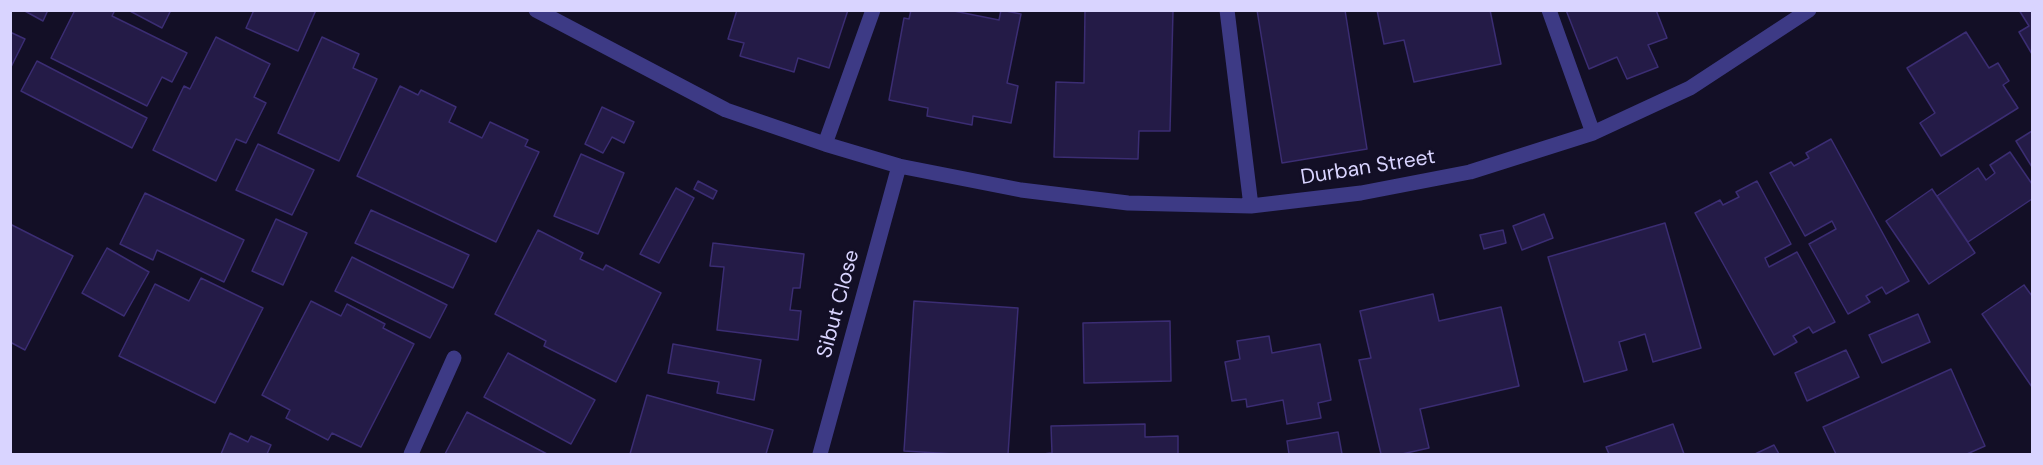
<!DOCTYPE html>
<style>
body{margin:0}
#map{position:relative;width:2043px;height:465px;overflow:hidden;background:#130f26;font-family:"DM Sans",sans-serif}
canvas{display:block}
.frame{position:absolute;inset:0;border:12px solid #d9d4ff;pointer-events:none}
</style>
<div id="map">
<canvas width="2043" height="465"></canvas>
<div class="frame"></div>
</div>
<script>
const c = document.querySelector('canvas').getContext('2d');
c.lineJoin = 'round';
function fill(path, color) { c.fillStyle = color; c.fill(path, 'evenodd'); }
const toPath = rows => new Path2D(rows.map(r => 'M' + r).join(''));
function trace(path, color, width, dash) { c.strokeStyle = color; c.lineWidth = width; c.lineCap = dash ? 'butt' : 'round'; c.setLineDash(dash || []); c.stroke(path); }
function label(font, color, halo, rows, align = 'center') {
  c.font = font + ' "DM Sans",sans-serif'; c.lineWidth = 5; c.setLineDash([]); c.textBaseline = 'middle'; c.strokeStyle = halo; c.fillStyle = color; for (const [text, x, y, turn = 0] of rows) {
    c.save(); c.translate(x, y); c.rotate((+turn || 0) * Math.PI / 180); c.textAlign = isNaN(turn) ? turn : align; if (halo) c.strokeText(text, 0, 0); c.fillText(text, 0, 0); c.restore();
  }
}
const building = toPath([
 [23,10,48,10,43,21,23,10],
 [75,10,115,10,112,16,187,53,172,82,162,77,147,106,51,58,75,10],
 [128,10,171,10,162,28,128,10],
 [254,10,316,10,298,51,246,28,254,10],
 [737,10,848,10,829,68,798,58,794,72,740,56,744,43,728,39,737,10],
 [911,10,949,10,999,20,1001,10,1021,14,1007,83,1018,86,1011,123,973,116,972,125,927,116,928,108,889,100,904,18,909,19,911,10],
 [1085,10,1173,11,1170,131,1139,131,1138,159,1054,157,1056,82,1084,83,1085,10],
 [1257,10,1345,10,1367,149,1282,163,1257,10],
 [1377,10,1490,10,1501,64,1414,82,1404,40,1384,44,1377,10],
 [1566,10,1656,10,1667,38,1648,45,1658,67,1627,79,1617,57,1589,69,1566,10],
 [2019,10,2032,10,2032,54,2019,32,2029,26,2019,10],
 [10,32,25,39,10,69,10,32],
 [1966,32,1989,68,1998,63,2009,81,2003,85,2018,108,1941,156,1920,123,1935,113,1907,68,1966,32],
 [216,37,270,64,254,97,266,103,246,143,236,139,216,181,153,150,184,86,190,89,216,37],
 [322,37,359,54,353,68,377,79,339,161,278,133,322,37],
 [37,61,147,118,132,148,21,91,37,61],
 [400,86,418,95,421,90,456,107,449,122,482,138,490,122,528,140,525,146,539,152,496,242,357,176,400,86],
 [602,107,634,122,624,143,612,137,603,153,585,144,602,107],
 [2032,131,2032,167,2016,141,2032,131],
 [1831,139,1909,281,1886,294,1882,287,1866,296,1870,302,1848,314,1809,244,1836,229,1832,221,1805,236,1770,173,1791,162,1794,166,1809,158,1806,153,1831,139],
 [258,144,314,170,292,215,236,190,258,144],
 [2010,152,2032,184,2032,199,1968,242,1937,196,1978,168,1986,180,1995,173,1990,165,2010,152],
 [581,154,624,173,598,234,554,216,581,154],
 [698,181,717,191,713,199,694,189,698,181],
 [1757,181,1791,244,1765,258,1769,267,1797,252,1835,322,1813,333,1809,327,1793,336,1797,342,1774,355,1695,213,1720,200,1723,205,1739,197,1736,192,1757,181],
 [676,188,694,198,659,263,640,254,676,188],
 [1932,189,1975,253,1929,284,1886,221,1932,189],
 [145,193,244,240,224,282,157,250,153,260,120,244,145,193],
 [371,210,469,255,453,288,355,243,371,210],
 [1544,214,1553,238,1522,250,1513,226,1544,214],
 [276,219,307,233,283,285,252,271,276,219],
 [1665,223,1701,348,1653,362,1645,334,1619,342,1627,370,1584,382,1548,257,1665,223],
 [10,224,73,256,25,350,10,342,10,224],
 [538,230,583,253,580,259,603,270,606,265,661,293,616,382,544,346,546,341,495,314,538,230],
 [1503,230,1506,243,1484,249,1480,235,1503,230],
 [713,243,804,254,800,288,793,288,790,310,801,311,798,340,717,330,724,267,710,266,713,243],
 [107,248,149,272,124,316,82,293,107,248],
 [352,257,447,305,430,338,335,291,352,257],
 [201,278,263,308,215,403,119,356,155,284,189,301,201,278],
 [2024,285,2032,296,2032,387,1982,314,2024,285],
 [1433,294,1439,321,1501,307,1519,386,1420,409,1429,448,1402,454,1381,454,1359,360,1371,358,1360,311,1433,294],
 [311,301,341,316,347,304,385,324,383,328,414,344,361,447,332,433,328,440,286,418,290,410,262,395,311,301],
 [914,301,1018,308,1008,454,954,454,904,451,914,301],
 [1918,314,1930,342,1882,363,1869,335,1918,314],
 [1170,321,1171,381,1084,383,1083,323,1170,321],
 [1269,336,1272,353,1320,344,1331,400,1318,403,1321,418,1287,424,1283,400,1247,407,1246,399,1232,401,1225,362,1240,359,1237,341,1269,336],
 [673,344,761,360,754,400,717,393,719,382,668,373,673,344],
 [1846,350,1859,377,1807,401,1795,373,1846,350],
 [508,353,595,400,571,444,484,397,508,353],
 [1951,369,1985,446,1967,454,1836,454,1823,427,1951,369],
 [647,395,773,430,766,454,630,454,647,395],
 [467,412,547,454,445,454,467,412],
 [1145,424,1145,437,1178,436,1178,454,1043,454,1052,453,1051,426,1145,424],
 [1673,424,1684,454,1609,454,1606,447,1673,424],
 [1338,432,1342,454,1289,454,1287,441,1338,432],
 [230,433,248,442,251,436,271,445,267,454,221,454,230,433],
 [1774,445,1779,454,1755,454,1774,445]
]);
const service = toPath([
 [411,454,454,358]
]);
const minor = toPath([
 [536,10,726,110,825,144,899,166,1021,190,1128,203,1251,206,1361,193,1470,172,1593,133,1690,88,1809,10],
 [1227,10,1251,206],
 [1549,10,1593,133],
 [825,144,873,10],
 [820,454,899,166]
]);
const streetNames = [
 ["Durban Street",1368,168,-9],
 ["Sibut Close",839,304,-75]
];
fill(building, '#241b47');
trace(building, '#3b2d73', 1.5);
trace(service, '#3d3a85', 15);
trace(minor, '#3d3a85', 15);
label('21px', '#d9d4ff', '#130f26', streetNames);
</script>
